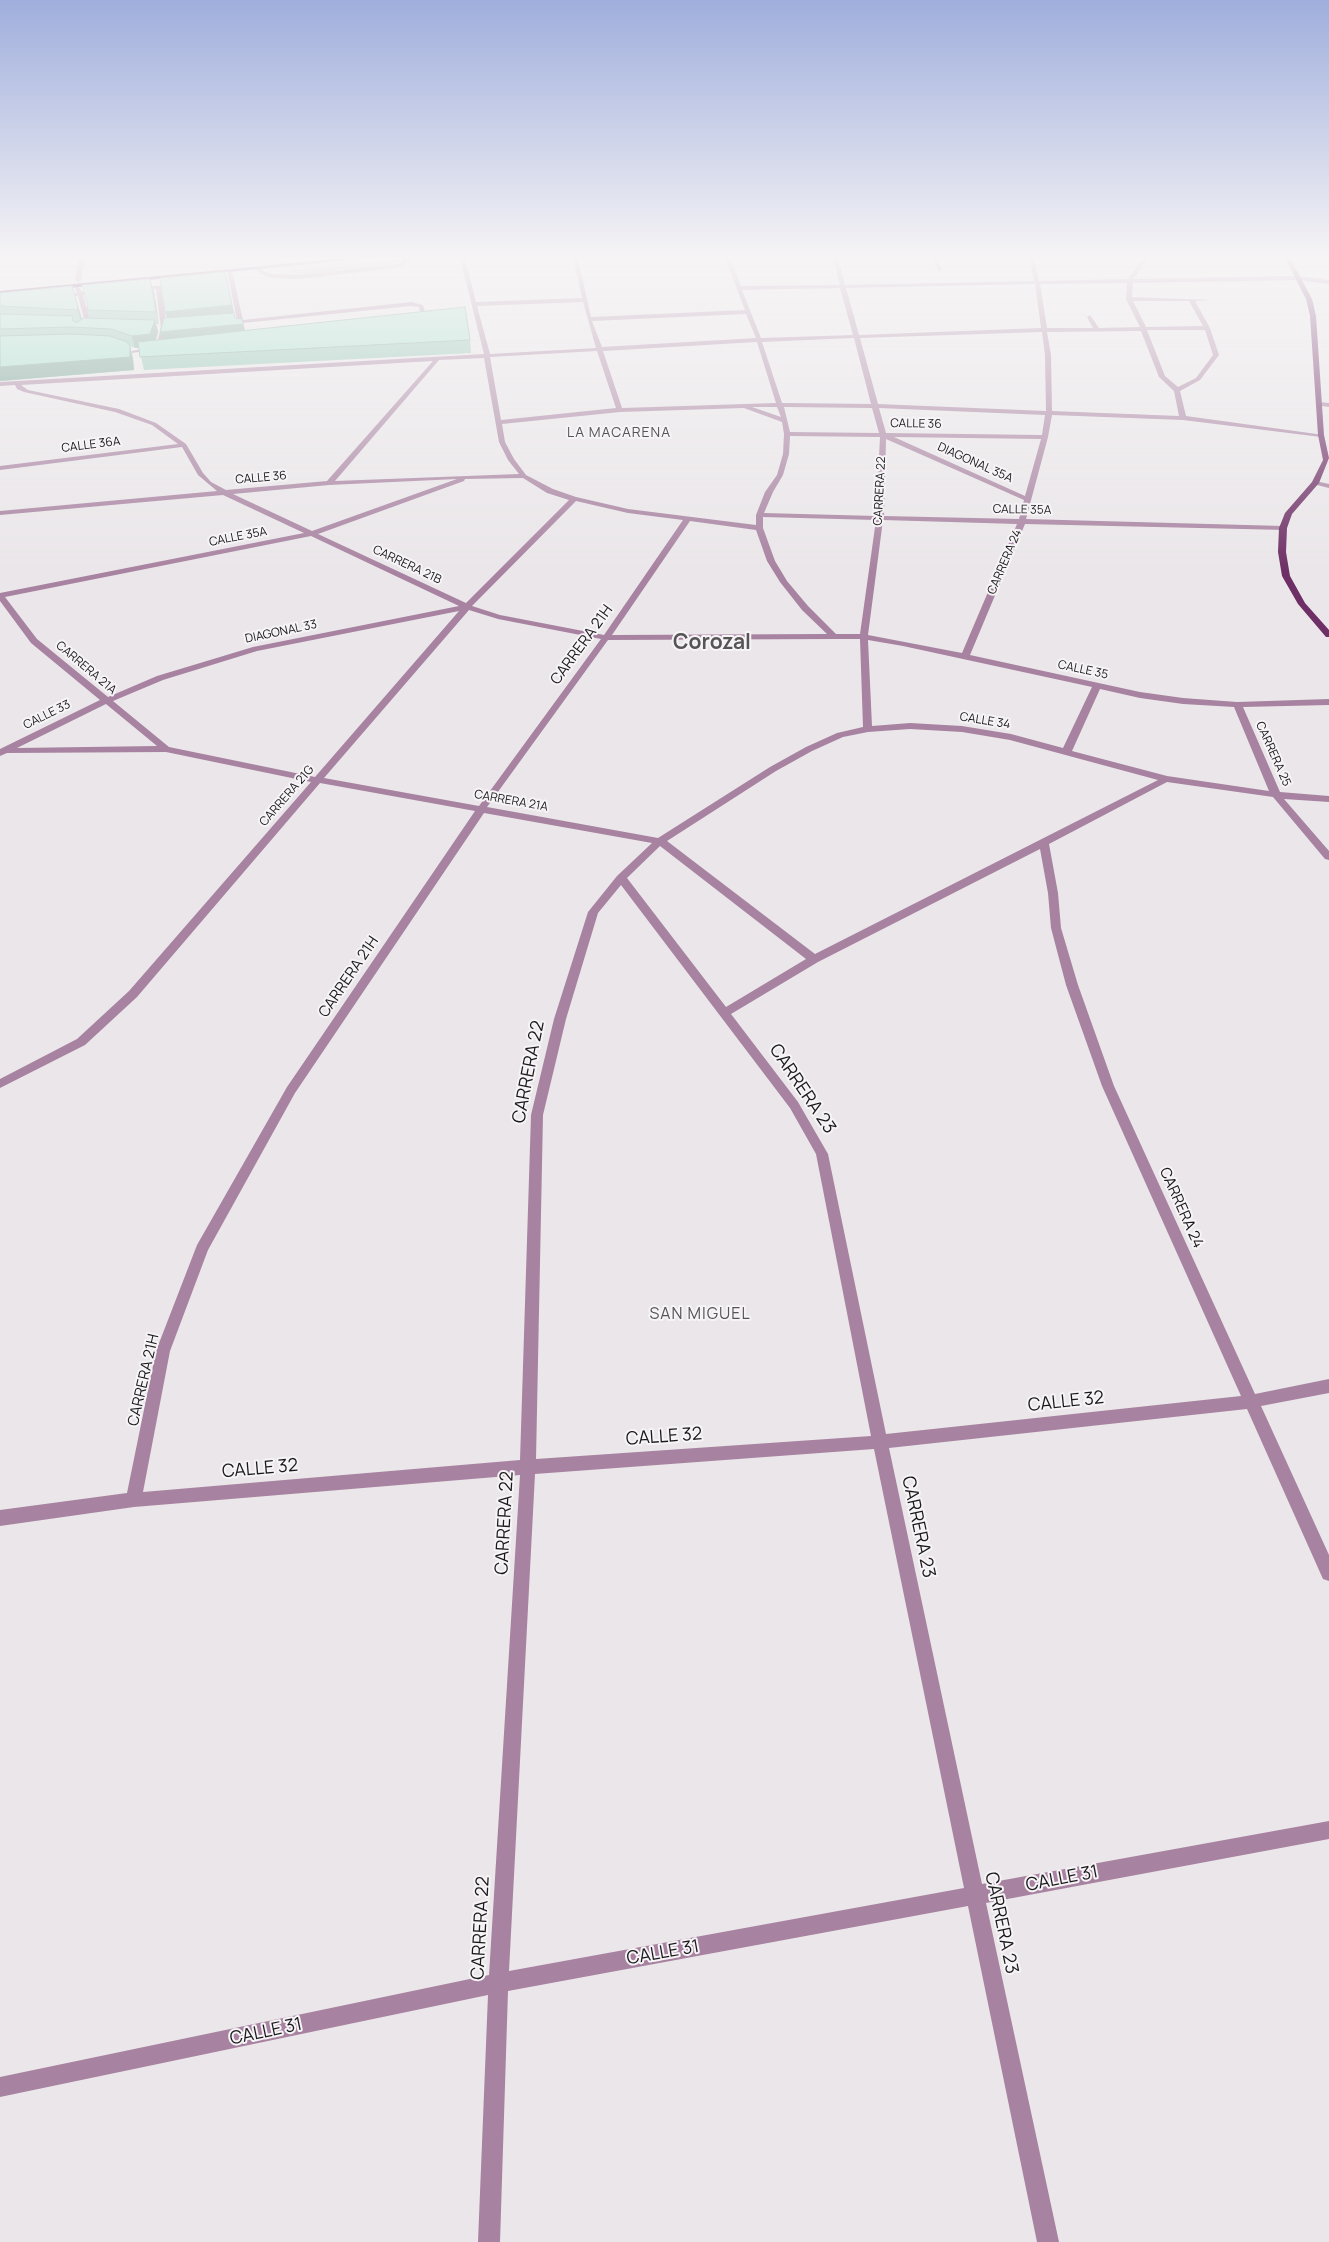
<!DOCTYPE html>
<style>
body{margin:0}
canvas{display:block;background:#eae6e9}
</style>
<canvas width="1329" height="2242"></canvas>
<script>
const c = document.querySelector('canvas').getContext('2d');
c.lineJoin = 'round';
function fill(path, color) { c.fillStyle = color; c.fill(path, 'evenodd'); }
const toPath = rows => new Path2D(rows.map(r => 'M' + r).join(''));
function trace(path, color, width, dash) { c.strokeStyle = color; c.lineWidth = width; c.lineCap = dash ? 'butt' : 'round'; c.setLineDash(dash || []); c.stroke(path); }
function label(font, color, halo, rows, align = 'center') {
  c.font = font + ' Manrope,sans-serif'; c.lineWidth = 4; c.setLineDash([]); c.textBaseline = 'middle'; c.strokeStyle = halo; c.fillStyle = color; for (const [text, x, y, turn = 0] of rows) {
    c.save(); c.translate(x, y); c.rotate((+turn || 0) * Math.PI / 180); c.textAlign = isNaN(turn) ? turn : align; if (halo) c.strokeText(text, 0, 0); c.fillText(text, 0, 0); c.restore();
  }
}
const green = toPath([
 [399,260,387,268,310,276,283,271]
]);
const minor = toPath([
 [79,258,85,258,81,280,78,282,75,280,79,258],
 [406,258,412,258,401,267,300,279,273,278,261,274,255,268,260,267,265,272,273,274,300,275,385,266,399,264,406,258],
 [460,258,465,258,476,302,582,298,573,258,578,258,591,317,745,310,725,258,730,258,741,286,840,285,833,258,838,258,845,285,1034,281,1029,258,1034,258,1039,281,1128,279,1143,258,1148,258,1133,279,1297,276,1329,280,1329,284,1297,280,1133,283,1132,297,1211,300,1195,301,1210,328,1219,355,1200,380,1180,391,1186,416,1324,435,1321,437,1183,420,1052,415,1048,437,1026,519,1283,526,1286,526,1286,530,1025,524,970,655,1140,692,1183,698,1237,702,1329,699,1329,705,1243,707,1280,792,1329,796,1329,802,1284,799,1329,851,1329,860,1325,859,1273,797,1167,782,1049,844,1058,893,1061,928,1078,985,1114,1086,1255,1394,1329,1379,1329,1393,1261,1406,1329,1555,1329,1581,1323,1579,1247,1409,889,1448,982,1884,1329,1821,1329,1839,986,1903,1059,2242,1037,2242,968,1906,508,1991,500,2242,478,2242,488,1995,0,2097,0,2077,489,1975,520,1475,134,1507,0,1526,0,1510,127,1493,156,1351,197,1245,287,1087,475,811,320,783,137,997,85,1045,0,1088,0,1079,77,1039,129,991,311,782,166,752,7,753,0,756,0,749,100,700,31,643,0,601,0,593,304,533,223,495,0,515,0,511,217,491,198,475,182,447,0,470,0,466,178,444,152,425,115,412,24,392,17,389,15,385,0,386,0,382,484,354,460,258],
 [1127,283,1126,299,1140,327,1099,328,1090,315,1087,317,1093,328,1047,328,1040,284,1127,283],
 [1035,284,1041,328,859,335,846,288,1035,284],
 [840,288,853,335,761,338,742,290,840,288],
 [1133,301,1189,301,1203,326,1146,327,1133,301],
 [583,302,596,348,490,354,477,306,583,302],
 [746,314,756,338,602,347,592,321,746,314],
 [1147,330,1205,330,1213,355,1196,378,1178,387,1165,376,1147,330],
 [1141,331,1159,377,1174,391,1179,416,1052,411,1051,355,1047,332,1141,331],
 [1042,332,1045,355,1046,411,878,404,860,338,1042,332],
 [854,338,871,404,782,403,762,342,854,338],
 [757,342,776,403,622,408,603,351,757,342],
 [597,351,616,408,501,420,490,357,597,351],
 [484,358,499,442,508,460,519,474,335,481,439,360,484,358],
 [433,361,327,481,226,490,211,482,203,473,186,444,156,423,119,409,28,390,21,385,433,361],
 [752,407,777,407,781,417,752,407],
 [784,407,872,408,879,433,790,432,784,407],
 [744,408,782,422,784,434,783,454,777,475,765,492,756,515,756,525,628,509,576,497,553,489,526,475,514,459,505,442,502,424,620,412,744,408],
 [879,408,1045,415,1042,435,886,433,879,408],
 [790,436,880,437,876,516,764,513,773,492,783,475,789,454,790,436],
 [894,437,1041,439,1025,496,894,437],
 [886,439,1024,500,1019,519,884,516,886,439],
 [523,478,547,493,569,500,466,603,318,534,464,481,465,479,523,478],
 [457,479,312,531,233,494,329,485,457,479],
 [576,501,628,513,683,520,604,635,500,615,472,606,576,501],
 [763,517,876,520,860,634,836,634,808,606,787,581,775,561,763,528,763,517],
 [883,520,1017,524,962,653,868,635,883,520],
 [690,521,756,530,767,561,780,582,802,610,827,634,612,635,690,521],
 [311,536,459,606,253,647,157,676,108,697,37,639,5,597,311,536],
 [469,610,498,619,601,639,479,806,324,778,469,610],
 [459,611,315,777,169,747,113,701,163,680,257,651,459,611],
 [834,639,860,639,863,727,837,733,806,747,770,767,658,838,487,807,608,640,834,639],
 [868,640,903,646,1092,687,1063,748,1011,734,962,726,910,723,872,726,868,640],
 [1100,689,1140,698,1183,704,1234,707,1269,791,1167,776,1072,751,1100,689],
 [106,704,157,746,17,748,106,704],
 [910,729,962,732,1010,740,1158,780,815,954,667,841,776,771,812,751,843,737,868,732,910,729],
 [484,813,652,843,617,876,588,912,554,1019,531,1115,520,1460,143,1492,170,1351,208,1250,295,1093,484,813],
 [660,846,806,959,726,1007,627,878,660,846],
 [1040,849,1048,893,1051,928,1066,985,1102,1086,1241,1396,886,1434,828,1154,798,1102,731,1014,818,962,1040,849],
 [621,885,790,1108,816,1154,871,1436,536,1459,543,1115,566,1019,598,913,621,885],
 [874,1449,964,1888,509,1971,535,1474,874,1449],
 [933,258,937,258,942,271,938,271,933,258],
 [227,270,232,271,243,320,411,302,423,305,427,319,422,320,419,307,411,306,243,323,245,329,242,331,239,329,238,324,227,325,224,323,237,320,227,270],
 [177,283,179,286,161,288,167,328,161,348,132,353,132,351,156,346,161,328,156,289,137,291,134,289,177,283],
 [78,286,82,292,100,290,103,292,83,295,90,319,84,332,81,334,78,332,84,319,78,296,58,298,55,296,77,293,75,288,78,286],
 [1318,402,1329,403,1329,407,1316,405,1318,402],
 [1315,481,1329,484,1329,488,1313,484,1313,482,1315,481]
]);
const major = toPath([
 [1285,258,1290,258,1312,299,1316,316,1324,435,1329,458,1319,483,1292,514,1287,528,1286,552,1290,576,1305,603,1329,630,1329,637,1326,637,1298,604,1282,576,1278,552,1279,528,1285,513,1312,482,1323,460,1318,435,1310,316,1306,299,1285,258]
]);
const highway = toPath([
 [347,258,367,258,0,295,0,291,347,258]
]);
const wall = toPath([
 [225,272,235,318,245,330,470,340,471,353,144,370,139,348,135,348,130,346,133,359,134,370,0,381,0,293,72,286,82,319,89,318,87,310,154,291,159,324,156,324,158,332,156,340,162,339,167,318,165,312]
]);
const shadedWall = toPath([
 [225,272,235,317,169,324,165,312],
 [150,279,154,291,159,324,156,312],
 [76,298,82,319,81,322,77,310],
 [155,320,158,332,154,346,135,348,132,336],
 [243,324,246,336,164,345,160,332],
 [130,346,133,359,134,370,0,381,0,367]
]);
const building = toPath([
 [225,272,232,305,165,312,160,278,225,272],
 [150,279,156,312,87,310,88,306,82,285,150,279],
 [72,286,78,307,77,310,0,306,0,293,72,286],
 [465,307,470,340,140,357,138,342,465,307],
 [234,313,235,318,242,319,243,324,160,332,164,318,234,313],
 [0,314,73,316,72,320,77,323,83,318,155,320,150,334,132,336,111,329,71,327,0,329,0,314],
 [71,334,110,336,127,342,130,346,130,357,0,367,0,336,71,334]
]);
const farStreetnames = [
 ["CALLE 36",916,424,1],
 ["CALLE 36A",91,445,-7],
 ["DIAGONAL 35A",975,463,24],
 ["CALLE 36",261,478,-5],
 ["CARRERA 22",880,491,-87],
 ["CALLE 35A",1022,510,1],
 ["CALLE 35A",238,537,-11],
 ["CARRERA 24",1005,562,-67],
 ["CARRERA 21B",407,565,25],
 ["DIAGONAL 33",281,632,-12],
 ["CARRERA 21A",86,668,40],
 ["CALLE 35",1083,670,12],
 ["CALLE 33",47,715,-26],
 ["CALLE 34",985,721,9],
 ["CARRERA 25",1273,754,66],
 ["CARRERA 21G",287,796,-49],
 ["CARRERA 21A",511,801,10]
];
const farNeighbourhoodnames = [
 ["LA MACARENA",619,433]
];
const streetNames = [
 ["CARRERA 21H",582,645,-54],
 ["CARRERA 21H",349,977,-56],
 ["CARRERA 24",1181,1208,66],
 ["CARRERA 21H",144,1380,-77]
];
const neighbourhoodNames = [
 ["SAN MIGUEL",700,1315]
];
const nearStreetnames = [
 ["CARRERA 22",529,1072,-79],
 ["CARRERA 23",802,1089,56],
 ["CALLE 32",1066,1402,-6],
 ["CALLE 32",664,1437,-4],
 ["CALLE 32",260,1469,-5],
 ["CARRERA 22",505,1523,-87],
 ["CARRERA 23",918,1527,78],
 ["CALLE 31",1062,1879,-11],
 ["CARRERA 23",1001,1923,78],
 ["CARRERA 22",481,1928,-87],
 ["CALLE 31",663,1953,-10],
 ["CALLE 31",266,2032,-12]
];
const farTownnames = [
 ["Corozal",712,643]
];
fill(green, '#d7bad2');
fill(minor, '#a883a1');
fill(major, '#6d2f65');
fill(highway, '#570850');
fill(wall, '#87c1ad');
fill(shadedWall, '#6e9d8d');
fill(building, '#9de0c9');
trace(building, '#6e9d8d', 1);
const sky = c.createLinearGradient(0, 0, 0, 572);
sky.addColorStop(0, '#9faedc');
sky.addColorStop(0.45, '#f6f4f5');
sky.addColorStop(1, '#f6f4f500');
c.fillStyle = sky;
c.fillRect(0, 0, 1329, 572);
label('12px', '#1a191a', '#f7f4f7', farStreetnames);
c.letterSpacing = '1px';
label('14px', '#575456', '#f7f4f7', farNeighbourhoodnames);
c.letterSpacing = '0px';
label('15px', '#1a191a', '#f7f4f7', streetNames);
c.letterSpacing = '1px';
label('16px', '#575456', '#f7f4f7', neighbourhoodNames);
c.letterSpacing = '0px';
label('18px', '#1a191a', '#f7f4f7', nearStreetnames);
label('bold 21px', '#575456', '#f7f4f7', farTownnames);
</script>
